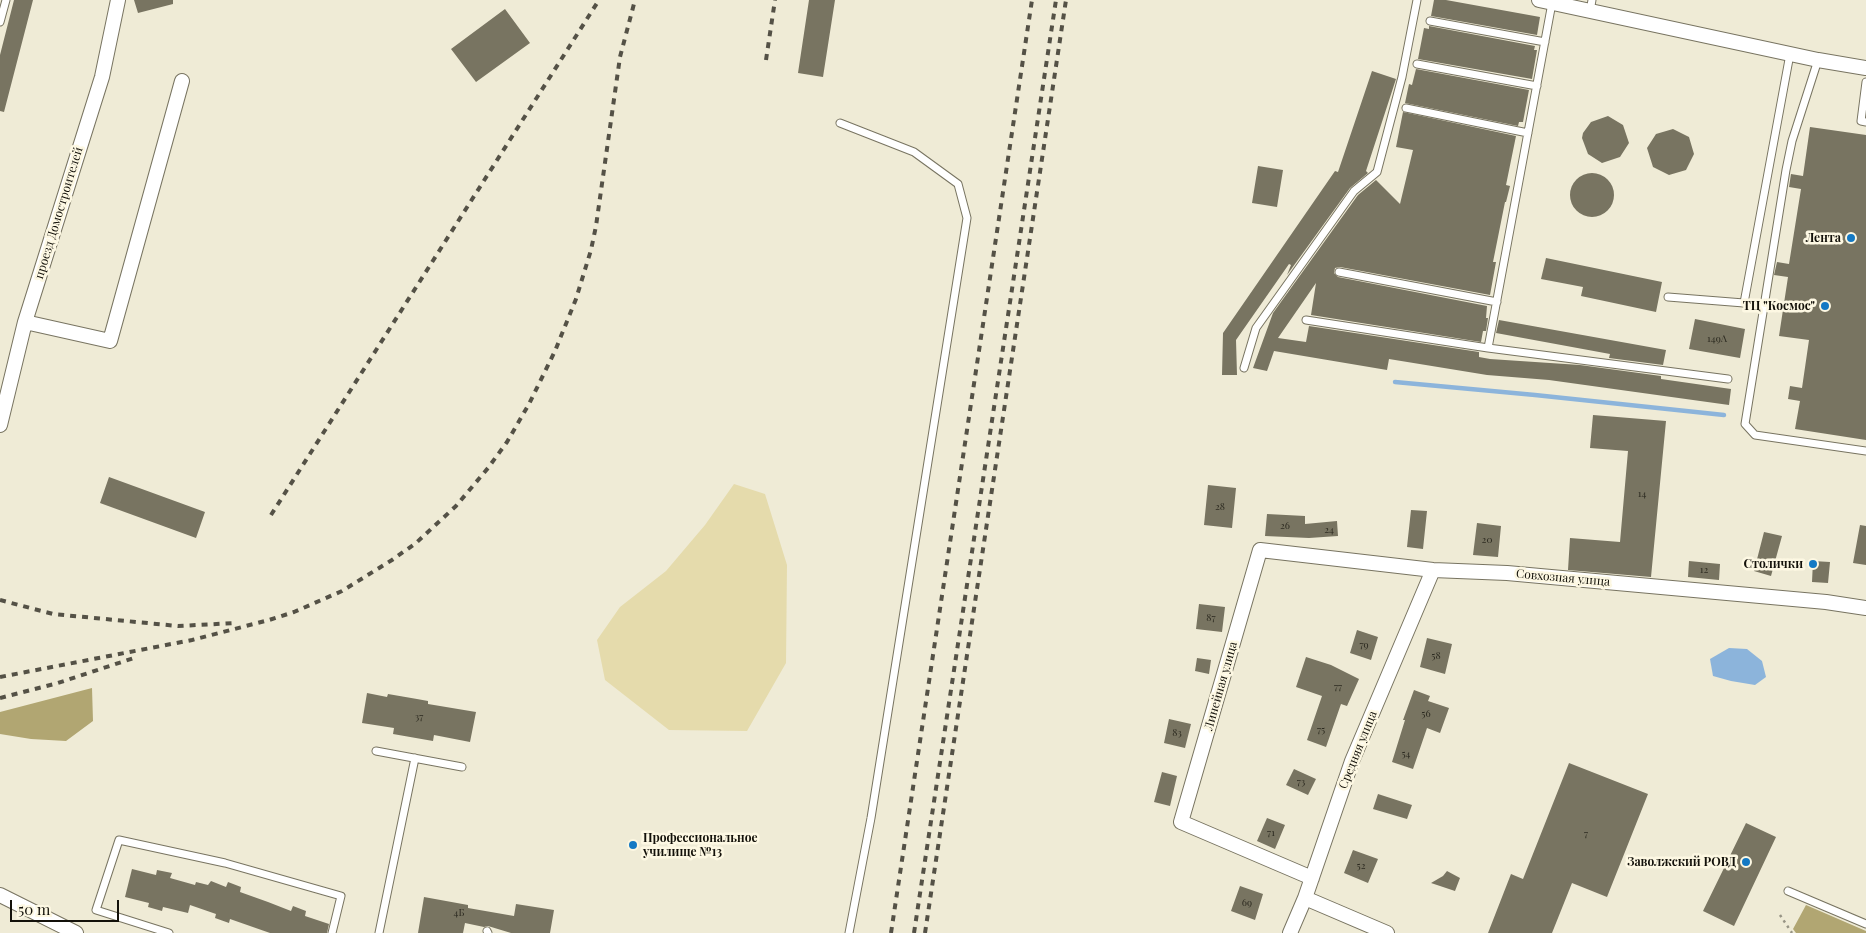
<!DOCTYPE html>
<meta charset="utf-8">
<style>
body{margin:0}
#map{position:relative;width:1866px;height:933px;overflow:hidden;background:#efebd6;font-family:"Playfair Display",serif}
canvas{display:block}
.scale{position:absolute;left:10px;top:900px;width:109px;height:22px;box-sizing:border-box;border:2px solid #13110a;border-top:0;padding-left:6px;font-size:15px;line-height:18px;white-space:nowrap;color:#13110a;-webkit-text-stroke:4px #fdf8e3;paint-order:stroke}
</style>
<div id="map">
<canvas width="1866" height="933"></canvas>
<div class="scale">50 m</div>
</div>
<script>
const c = document.querySelector('canvas').getContext('2d');
c.lineJoin = 'round';
function fill(path, color) { c.fillStyle = color; c.fill(path, 'evenodd'); }
const toPath = rows => new Path2D(rows.map(r => 'M' + r).join(''));
function trace(path, color, width, dash) { c.strokeStyle = color; c.lineWidth = width; c.lineCap = dash ? 'butt' : 'round'; c.setLineDash(dash || []); c.stroke(path); }
function label(font, color, halo, rows, align = 'center') {
  c.font = font + ' "Playfair Display",serif'; c.lineWidth = 5; c.setLineDash([]); c.textBaseline = 'middle'; c.strokeStyle = halo; c.fillStyle = color; for (const [text, x, y, turn = 0] of rows) {
    c.save(); c.translate(x, y); c.rotate((+turn || 0) * Math.PI / 180); c.textAlign = isNaN(turn) ? turn : align; if (halo) c.strokeText(text, 0, 0); c.fillText(text, 0, 0); c.restore();
  }
}
const green = toPath([
 [734,484,765,494,787,565,786,663,747,731,669,730,605,680,597,640,620,607,666,571,705,525]
]);
const forest = toPath([
 [92,688,93,721,66,741,31,739,0,734,0,712],
 [1806,905,1866,931,1866,933,1796,933,1793,929]
]);
const water = toPath([
 [1729,648,1747,649,1762,661,1766,677,1755,685,1731,681,1713,676,1710,659]
]);
const stream = toPath([
 [1395,382,1535,395,1724,415]
]);
const building = toPath([
 [14,0,33,0,4,112,0,111,0,55],
 [134,0,173,0,173,4,138,13],
 [809,0,835,0,823,77,798,73],
 [1434,0,1446,0,1540,17,1537,35,1431,16],
 [505,9,530,43,476,82,451,49],
 [1429,26,1535,46,1534,50,1537,50,1532,79,1418,59,1424,28,1429,29],
 [1416,69,1529,90,1523,122,1519,122,1518,126,1405,103,1409,84,1412,85],
 [1372,71,1396,79,1366,171,1368,173,1350,188,1287,275,1291,265,1289,264,1236,340,1237,375,1222,375,1223,333,1335,171,1338,172],
 [1403,112,1516,136,1506,185,1510,186,1506,202,1505,202,1493,262,1496,262,1490,295,1340,267,1335,268,1334,273,1338,277,1487,306,1486,318,1488,318,1486,331,1483,331,1481,342,1311,315,1316,283,1278,338,1306,342,1309,326,1479,352,1479,357,1490,359,1580,365,1661,376,1661,379,1731,389,1729,405,1549,380,1487,375,1389,359,1387,370,1274,351,1267,371,1253,368,1273,313,1358,195,1376,180,1400,204,1413,150,1396,147],
 [1608,116,1623,125,1629,143,1620,157,1602,163,1588,154,1582,138,1583,133,1591,122],
 [1810,127,1866,135,1866,440,1795,429,1800,401,1788,399,1790,386,1802,388,1809,340,1779,336,1788,277,1774,275,1777,262,1789,264,1801,189,1789,187,1791,174,1803,176],
 [1673,129,1689,137,1694,154,1686,170,1669,175,1653,167,1647,148,1656,134],
 [1258,166,1283,170,1277,207,1252,203],
 '1570 195a22 22 0 1 1 44 0a22 22 0 1 1-44 0Z',
 [1546,258,1662,282,1656,312,1581,296,1583,287,1541,279],
 [1695,319,1745,329,1740,358,1689,349],
 [1499,320,1666,350,1663,365,1609,358,1610,354,1496,333],
 [1593,415,1666,421,1651,577,1568,570,1570,538,1620,542,1628,451,1590,448],
 [109,477,205,512,196,538,100,503],
 [1208,485,1236,488,1232,528,1204,525],
 [1411,510,1427,511,1423,549,1407,547],
 [1267,514,1305,516,1305,524,1337,521,1338,536,1309,538,1265,536],
 [1477,523,1501,526,1498,557,1473,555],
 [1860,525,1866,526,1866,565,1853,563],
 [1764,532,1782,536,1771,576,1754,571],
 [1689,561,1720,564,1719,580,1688,577],
 [1813,561,1830,562,1828,583,1812,582],
 [1199,604,1225,607,1222,632,1196,629],
 [1357,630,1378,637,1371,660,1350,653],
 [1427,638,1452,644,1445,674,1420,667],
 [1306,657,1331,665,1359,679,1347,706,1341,704,1326,747,1307,740,1322,696,1296,687],
 [1197,658,1211,660,1209,674,1195,671],
 [1414,690,1430,696,1428,701,1449,708,1440,733,1427,728,1413,769,1392,762,1405,720,1403,720],
 [367,693,387,697,388,694,417,699,428,701,428,704,476,712,470,742,434,735,433,741,393,734,394,728,362,723],
 [1169,719,1191,724,1185,748,1164,743],
 [1569,763,1648,794,1607,897,1572,883,1552,933,1488,933,1511,874,1523,879],
 [1294,769,1316,779,1308,795,1286,785],
 [1162,772,1177,776,1170,806,1154,802],
 [1378,794,1412,805,1407,819,1373,809],
 [1267,818,1285,825,1275,849,1257,841],
 [1746,823,1776,837,1734,926,1703,911],
 [1353,850,1378,859,1368,883,1344,873],
 [132,869,156,875,157,870,172,873,170,878,195,885,196,882,208,885,211,881,226,887,228,882,241,887,240,892,268,902,291,911,293,906,306,911,305,916,329,924,327,933,270,933,230,919,229,923,215,918,216,914,190,905,188,913,163,907,162,911,148,907,149,903,125,897],
 [1447,871,1460,878,1455,891,1431,883,1443,876],
 [1240,886,1263,894,1255,920,1231,911],
 [424,897,468,905,468,908,514,916,516,904,554,910,550,933,511,933,488,926,484,927,465,923,463,933,418,933]
]);
const path = toPath([
 [1780,915,1792,933]
]);
const lane = toPath([
 [1552,3,1488,348,1728,379],
 [1590,11,1592,0],
 [1430,21,1545,42],
 [0,22,6,0],
 [1818,60,1792,141,1786,170,1745,424,1755,435,1866,451],
 [1417,64,1537,86],
 [1866,82,1861,121,1866,122],
 [1406,108,1528,133],
 [840,123,914,152,958,184,967,218,871,818,849,933],
 [1339,272,1497,302],
 [1668,297,1744,303,1790,54],
 [1306,320,1488,348],
 [1244,368,1256,328,1354,191,1377,172,1402,77,1417,0],
 [376,751,462,767],
 [1788,891,1866,924],
 [487,931,488,933],
 [169,933,96,910,119,840,225,863,341,896,332,933],
 [379,933,415,758]
]);
const street = toPath([
 [1539,0,1818,60,1866,68],
 [25,322,110,341,182,81],
 [0,425,25,322,102,77,118,0],
 [1312,878,1181,822,1260,550,1433,570,1507,573,1826,602,1866,608],
 [0,895,76,933],
 [1305,898,1387,933],
 [1290,933,1305,898,1352,761,1433,570]
]);
const rail = toPath([
 [766,60,775,0],
 [271,515,599,0],
 [0,600,53,614,178,626,235,623],
 [0,677,192,640,269,620,294,612,342,591,392,560,416,543,456,506,488,468,507,442,529,404,555,351,576,299,591,250,596,226,620,57,635,0],
 [0,698,58,683,134,658],
 [891,933,1032,0],
 [914,933,1056,0],
 [925,933,1066,0]
]);
const markers = [
 [1851,238,5,"#1479c4"],
 [1825,306,5,"#1479c4"],
 [1813,564,5,"#1479c4"],
 [633,845,5,"#1479c4"],
 [1746,862,5,"#1479c4"]
];
const numberNames = [
 ["149А",1717,339],
 ["14",1642,494],
 ["28",1220,507],
 ["26",1285,526],
 ["24",1329,530],
 ["20",1487,540],
 ["12",1704,570],
 ["87",1211,618],
 ["79",1364,645],
 ["58",1436,656],
 ["77",1338,687],
 ["56",1426,714],
 ["37",419,717],
 ["75",1321,730],
 ["83",1177,733],
 ["54",1406,754],
 ["73",1301,782],
 ["71",1271,833],
 ["7",1586,834],
 ["52",1361,866],
 ["69",1247,903],
 ["4Б",459,913]
];
const streetNames = [
 ["проезд Домостроителей",59,213,-73],
 ["Совхозная улица",1563,578,5],
 ["Линейная улица",1221,686,-74],
 ["Средняя улица",1358,750,-68]
];
const poiNames = [
 ["Лента",1841,238],
 ["ТЦ \"Космос\"",1815,306],
 ["Столички",1803,564],
 ["Профессиональное",643,838,"left"],
 ["училище №13",643,852,"left"],
 ["Заволжский РОВД",1736,862]
];
fill(green, '#e5dbac');
fill(forest, '#b1a672');
fill(water, '#8cb4db');
trace(stream, '#8cb4db', 4.5);
fill(building, '#787461');
trace(lane, '#787461', 9);
trace(street, '#787461', 16);
trace(path, '#979485', 2.5, [2.5, 4]);
trace(lane, '#fff', 7);
trace(street, '#fff', 14);
trace(rail, '#545146', 4, [6, 6]);
for (const [x, y, r, color] of markers) { const dot = new Path2D(); dot.arc(x, y, r, 0, 2 * Math.PI); c.fillStyle = color; c.fill(dot); trace(dot, '#fdf8e3', 2); }
label('10px', '#2c2a20', null, numberNames);
label('12px', '#13110a', '#fdf8e3', streetNames);
label('bold 12px', '#13110a', '#fdf8e3', poiNames, 'right');
</script>
